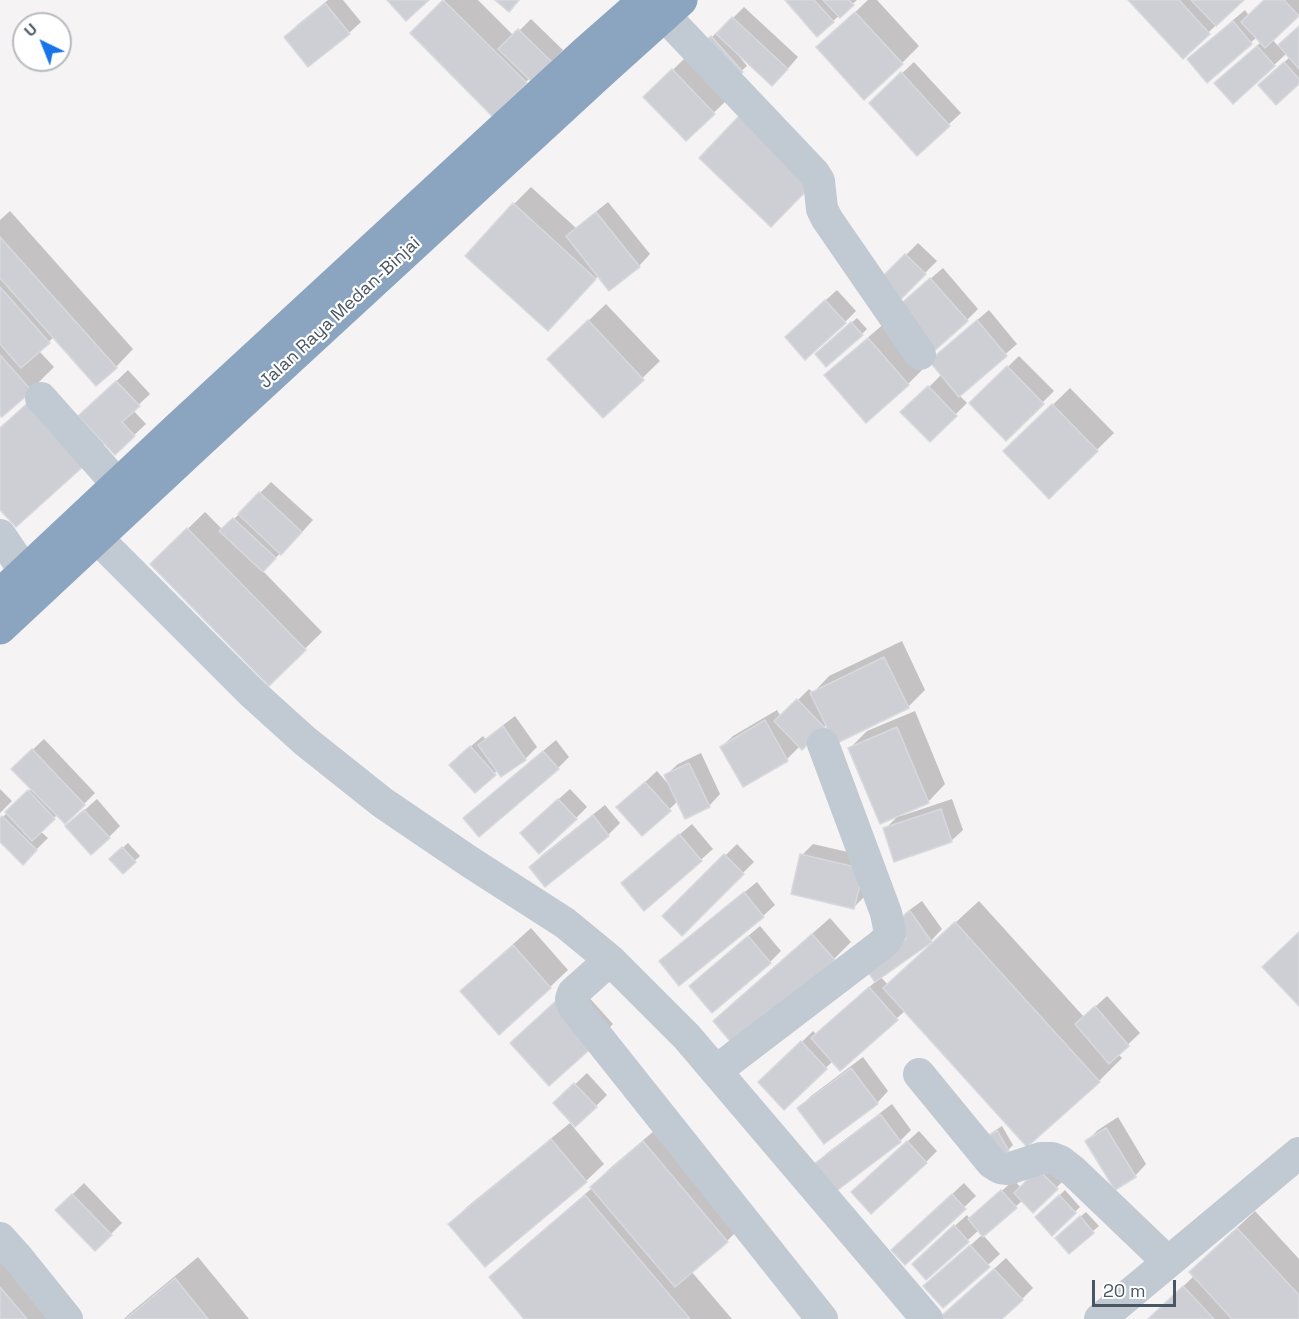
<!DOCTYPE html>
<style>
body{margin:0}
#map{position:relative;width:1299px;height:1319px;overflow:hidden;background:#f5f3f3;font-family:"Space Grotesk",sans-serif}
canvas{display:block}
.north{position:absolute;left:12px;top:12px;width:60px;height:60px;box-sizing:border-box;background:#fff;border:2px solid #b7bbc0;border-radius:50%;rotate:317deg;font-size:16px;font-weight:700;line-height:24px;text-align:center;color:#4a5661}
.north::after{content:'';display:block;margin:auto;width:21px;height:27px;background:#1a73e8;clip-path:polygon(50% 0,100% 100%,50% 72%,0 100%)}
.scale{position:absolute;left:1092px;top:1280px;width:84px;height:27px;box-sizing:border-box;border:3px solid #4a5661;border-top:0;padding-left:8px;font-size:18px;line-height:21px;white-space:nowrap;color:#4a5661;-webkit-text-stroke:4px #fff;paint-order:stroke}
</style>
<div id="map">
<canvas width="1299" height="1319"></canvas>
<div class="north">U</div>
<div class="scale">20 m</div>
</div>
<script>
const c = document.querySelector('canvas').getContext('2d');
c.lineJoin = 'round';
function fill(path, color) { c.fillStyle = color; c.fill(path, 'evenodd'); }
const toPath = rows => new Path2D(rows.map(r => 'M' + r).join(''));
function trace(path, color, width, dash) { c.strokeStyle = color; c.lineWidth = width; c.lineCap = dash ? 'butt' : 'round'; c.setLineDash(dash || []); c.stroke(path); }
function label(font, color, halo, rows, align = 'center') {
  c.font = font + ' "Space Grotesk",sans-serif'; c.lineWidth = 4.5; c.setLineDash([]); c.textBaseline = 'middle'; c.strokeStyle = halo; c.fillStyle = color; for (const [text, x, y, turn = 0] of rows) {
    c.save(); c.translate(x, y); c.rotate((+turn || 0) * Math.PI / 180); c.textAlign = isNaN(turn) ? turn : align; if (halo) c.strokeText(text, 0, 0); c.fillText(text, 0, 0); c.restore();
  }
}
const shadow = toPath([
 [328,0,343,0,361,22,349,33,286,37,297,25],
 [445,0,478,0,514,36,531,19,563,50,533,81,530,78,493,114,412,33],
 [787,0,857,0,833,21],
 [868,0,877,0,919,46,902,63,818,47],
 [1131,0,1242,0,1183,57],
 [1266,0,1299,0,1299,14,1272,39,1278,46,1299,26,1299,82,1272,73,1290,57,1287,53,1274,65,1228,72,1261,42,1257,37,1207,81,1200,48,1245,10,1249,16],
 [744,7,798,57,784,73,740,54,739,56,747,66,730,81,701,48,717,32,718,33],
 [684,59,726,101,686,139,645,97],
 [914,62,961,113,917,154,882,92],
 [531,187,576,228,608,202,650,254,639,266,599,275,565,312,514,204],
 [10,211,133,349,116,367,54,337,39,351,54,367,31,390,0,413,0,220],
 [918,243,937,261,900,298,881,280],
 [943,268,978,309,967,320,908,298],
 [837,290,856,311,845,322,798,325],
 [606,304,660,361,603,416,566,342],
 [989,310,1017,344,959,395,967,403,930,440,903,413,942,374,942,350],
 [857,318,867,329,862,334,822,348],
 [886,322,925,367,908,384,826,375,844,358],
 [1019,356,1054,391,1006,439,971,403],
 [128,370,150,394,133,410,146,424,115,453,105,443,86,462,0,507,0,428,49,384,79,417],
 [1070,388,1114,433,1049,497,1023,434],
 [271,482,313,520,293,542,262,570,322,632,269,684,152,564,205,512,223,530],
 [902,641,925,690,908,707,827,724,802,748,800,746,787,759,744,785,721,747,733,736,777,710,781,717,809,689,813,693,829,676],
 [915,711,945,784,928,802,900,813,901,816,952,799,963,830,951,841,885,829,900,814,850,748,867,731],
 [515,716,537,747,525,759,502,775,498,770,475,791,463,753,483,736,485,739],
 [44,739,95,793,84,804,57,815,40,831,48,838,23,863,0,840,0,820,32,788,25,757],
 [556,740,569,757,558,768,477,807],
 [701,753,720,794,709,806,678,801,643,834,630,796,657,771,670,786,666,775,678,764],
 [0,789,12,801,0,813],
 [570,789,587,807,576,818,533,822],
 [97,799,120,826,109,837,79,815],
 [605,805,620,823,608,835,545,885,531,867,542,855],
 [692,824,713,849,645,909,635,872],
 [128,843,140,856,123,872,111,859],
 [737,844,754,862,682,933,664,916],
 [813,844,874,858,865,896,854,907,802,855],
 [757,882,775,905,763,916,680,984,673,950],
 [922,901,942,929,931,941,880,976,888,985,908,966,979,901,1084,1017,1107,996,1140,1033,1118,1054,1122,1058,1099,1081,1027,1145,905,1011,840,1069,833,1061,784,1108,760,1083,813,1031,817,1035,876,981,879,957,907,937,896,922,908,911],
 [830,918,851,942,834,959,715,1021,732,1004],
 [760,926,781,951,770,962,702,975],
 [531,928,568,970,550,987,499,1033,462,991,480,974],
 [576,983,613,1024,596,1042,512,1043],
 [863,1057,888,1091,877,1103,799,1108,811,1096],
 [587,1073,607,1095,596,1106,567,1092],
 [892,1104,911,1130,900,1141,816,1164,827,1153],
 [1118,1117,1146,1164,1135,1176,1087,1141,1098,1130],
 [570,1123,604,1164,586,1181,485,1265,450,1224,468,1206],
 [661,1125,744,1224,727,1241,691,1271,732,1319,526,1319,491,1277,514,1255,592,1188,592,1187,609,1169],
 [1002,1126,1013,1145,1008,1150,985,1139,990,1134],
 [919,1131,937,1151,926,1162,865,1180],
 [1051,1159,1068,1176,1033,1211,1023,1200,983,1235,1000,1254,943,1306,925,1286,983,1234,979,1230,926,1278,925,1252,967,1215,970,1219,1014,1180,1021,1188],
 [84,1183,122,1223,96,1249,57,1210],
 [964,1183,976,1196,905,1263,904,1239],
 [1065,1190,1080,1207,1052,1234,1037,1217],
 [1255,1211,1299,1259,1299,1319,1149,1319,1194,1276,1208,1255],
 [1086,1212,1099,1226,1069,1252,1062,1232],
 [0,1238,69,1319,0,1319],
 [198,1257,249,1319,124,1319,129,1314],
 [1006,1258,1033,1288,1022,1299,1000,1319,943,1319,953,1306]
]);
const building = toPath([
 [387,0,429,0,406,21,387,0],
 [443,0,527,83,493,117,410,33,443,0],
 [495,0,519,0,509,12,495,0],
 [785,0,814,0,834,22,817,37,785,0],
 [823,0,849,0,854,5,840,18,823,0],
 [1128,0,1179,0,1210,34,1183,59,1128,0],
 [1191,0,1244,0,1216,26,1191,0],
 [1264,0,1284,0,1299,16,1265,48,1241,22,1264,0],
 [325,3,350,34,308,67,284,37,325,3],
 [855,12,903,64,864,100,816,47,855,12],
 [732,17,788,69,772,86,716,34,732,17],
 [1233,21,1252,44,1207,83,1187,59,1233,21],
 [1299,26,1299,69,1278,45,1299,26],
 [518,29,553,63,533,83,498,49,518,29],
 [711,36,743,72,730,83,698,48,711,36],
 [1257,46,1275,66,1233,104,1214,83,1257,46],
 [1284,62,1299,79,1299,84,1276,105,1258,85,1284,62],
 [672,69,715,114,686,141,643,97,672,69],
 [901,72,950,126,917,156,869,103,901,72],
 [739,116,812,185,771,227,699,158,739,116],
 [513,203,596,279,548,331,465,256,513,203],
 [596,212,640,267,609,291,566,236,596,212],
 [0,237,117,368,96,386,0,278,0,237],
 [905,254,926,274,900,300,879,280,905,254],
 [930,278,968,321,933,352,895,309,930,278],
 [0,287,50,343,21,368,0,344,0,287],
 [825,300,846,323,805,360,785,337,825,300],
 [588,320,644,380,603,418,547,359,588,320],
 [977,320,1007,356,959,397,929,361,977,320],
 [851,322,863,335,826,367,815,354,851,322],
 [868,338,909,385,866,423,824,375,868,338],
 [0,355,32,391,2,417,0,416,0,355],
 [1007,366,1044,404,1006,441,969,403,1007,366],
 [116,381,140,406,122,422,135,436,115,455,78,416,116,381],
 [928,386,957,416,930,442,900,412,928,386],
 [31,400,87,463,16,527,0,510,0,428,31,400],
 [1052,404,1098,451,1049,499,1003,451,1052,404],
 [259,492,302,532,281,555,238,514,259,492],
 [233,518,276,558,263,572,219,531,233,518],
 [187,528,306,650,269,686,150,564,187,528],
 [884,657,909,708,835,744,810,693,884,657],
 [797,699,825,728,802,750,774,721,797,699],
 [765,720,788,761,743,787,720,747,765,720],
 [503,726,526,760,501,777,478,745,503,726],
 [897,727,929,803,880,824,848,748,897,727],
 [470,746,496,775,475,793,449,765,470,746],
 [32,749,85,805,65,824,11,769,32,749],
 [543,751,559,769,479,837,463,818,543,751],
 [689,763,710,807,685,819,664,775,689,763],
 [645,782,671,811,642,836,616,807,645,782],
 [28,790,55,819,32,841,5,812,28,790],
 [558,799,577,819,539,854,520,833,558,799],
 [941,809,952,842,894,862,883,828,941,809],
 [84,810,110,838,91,855,65,826,84,810],
 [593,815,609,836,545,887,529,867,593,815],
 [2,816,37,850,23,865,0,842,0,818,2,816],
 [679,834,702,861,644,911,621,883,679,834],
 [122,847,136,862,123,874,109,859,122,847],
 [724,854,744,874,682,936,662,916,724,854],
 [800,854,864,869,854,909,791,894,800,854],
 [744,892,764,917,679,986,659,961,744,892],
 [910,911,932,942,875,982,865,968,906,939,894,922,910,911],
 [955,922,1100,1082,1027,1147,883,988,955,922],
 [1299,932,1299,1006,1262,967,1299,932],
 [812,934,835,960,736,1048,713,1021,812,934],
 [748,936,771,963,712,1013,689,986,748,936],
 [513,945,551,988,499,1035,460,991,513,945],
 [869,987,898,1020,840,1071,811,1038,869,987],
 [558,999,597,1043,549,1086,510,1043,558,999],
 [1095,1006,1129,1046,1109,1064,1075,1024,1095,1006],
 [801,1041,827,1069,784,1110,758,1082,801,1041],
 [851,1068,878,1104,824,1144,797,1108,851,1068],
 [574,1083,597,1107,575,1127,553,1103,574,1083],
 [880,1114,901,1142,835,1192,814,1164,880,1114],
 [1106,1128,1136,1177,1115,1190,1085,1141,1106,1128],
 [997,1130,1009,1151,995,1160,983,1139,997,1130],
 [551,1139,587,1182,485,1267,448,1224,551,1139],
 [643,1141,728,1242,675,1287,590,1187,643,1141],
 [907,1141,927,1163,871,1214,851,1192,907,1141],
 [1038,1169,1058,1189,1033,1213,1014,1193,1038,1169],
 [1001,1190,1017,1208,983,1237,968,1219,1001,1190],
 [72,1194,112,1235,95,1251,55,1210,72,1194],
 [952,1194,966,1209,905,1265,891,1250,952,1194],
 [585,1195,690,1319,524,1319,489,1277,585,1195],
 [1059,1195,1076,1213,1052,1236,1035,1217,1059,1195],
 [1080,1216,1094,1233,1069,1254,1055,1238,1080,1216],
 [954,1225,969,1242,926,1280,912,1264,954,1225],
 [1237,1228,1299,1295,1299,1319,1232,1319,1189,1272,1237,1228],
 [970,1245,990,1267,943,1308,923,1286,970,1245],
 [994,1269,1023,1300,1002,1319,941,1319,940,1317,994,1269],
 [175,1278,208,1319,126,1319,175,1278],
 [1183,1286,1214,1319,1148,1319,1183,1286],
 [0,1287,27,1319,0,1319,0,1287]
]);
const minor = toPath([
 [664,15,814,173,819,181,822,209,827,219,920,354],
 [41,398,118,485],
 [0,535,25,572],
 [97,538,253,694,305,741,383,803,470,862,565,923,610,960,687,1037,927,1319],
 [610,960,573,993,571,999,573,1006,822,1319],
 [716,1071,881,945,887,939,890,933,886,913,823,744],
 [919,1074,992,1163,1000,1168,1008,1169,1041,1158,1052,1158,1060,1161,1073,1171,1168,1262],
 [0,1238,18,1258,67,1319],
 [1100,1319,1299,1153]
]);
const highway = toPath([
 [0,595,177,429,586,52,645,0],
 [0,628,194,447,602,71,681,0]
]);
const streetNames = [
 ["Jalan Raya Medan-Binjai",340,313,-43]
];
fill(shadow, '#0003');
fill(building, '#cdcfd5');
trace(building, '#d7d9de', 1.5);
trace(minor, '#c1cad2', 32);
trace(highway, '#8ba5c1', 33);
label('18px', '#4a5661', '#fff', streetNames);
</script>
